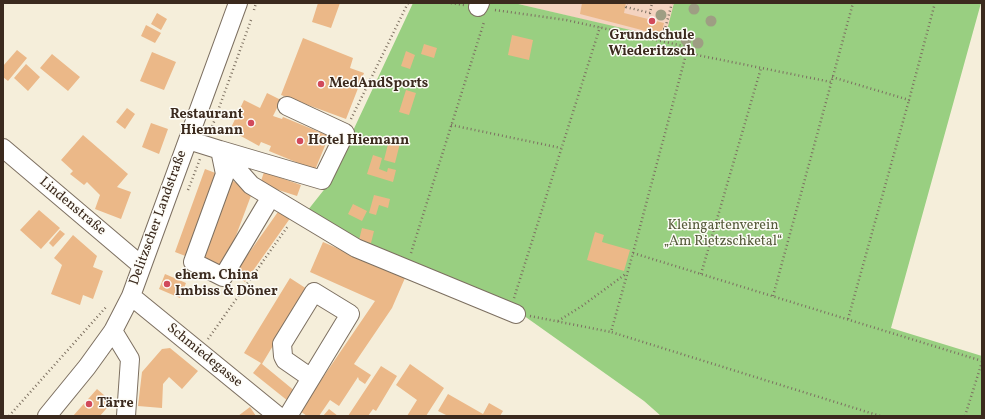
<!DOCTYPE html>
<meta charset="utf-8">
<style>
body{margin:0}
#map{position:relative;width:985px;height:419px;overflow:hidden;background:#f5eeda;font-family:Vollkorn,serif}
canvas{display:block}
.frame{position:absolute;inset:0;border:4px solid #3b2a1e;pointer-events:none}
</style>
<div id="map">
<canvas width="985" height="419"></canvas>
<div class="frame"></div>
</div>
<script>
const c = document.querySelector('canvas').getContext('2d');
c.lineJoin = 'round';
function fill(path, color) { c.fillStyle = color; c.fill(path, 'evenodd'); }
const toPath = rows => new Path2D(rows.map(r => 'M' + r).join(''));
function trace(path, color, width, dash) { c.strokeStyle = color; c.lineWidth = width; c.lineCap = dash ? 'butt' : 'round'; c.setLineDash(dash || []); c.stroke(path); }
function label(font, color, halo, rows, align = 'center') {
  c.font = font + ' Vollkorn,serif'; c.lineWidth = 3; c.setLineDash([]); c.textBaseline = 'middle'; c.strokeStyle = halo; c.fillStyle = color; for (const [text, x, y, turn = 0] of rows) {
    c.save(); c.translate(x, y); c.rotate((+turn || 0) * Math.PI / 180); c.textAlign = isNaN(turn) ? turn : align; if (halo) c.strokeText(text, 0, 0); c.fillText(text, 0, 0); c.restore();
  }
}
const built = toPath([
 [514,3,720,3,692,45]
]);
const green = toPath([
 [413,3,514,3,665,38,674,3,981,3,891,328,982,356,982,416,661,416,644,401,513,308,304,215,327,186]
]);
const building = toPath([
 [318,3,340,3,331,28,312,22],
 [582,3,626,3,624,13,664,23,661,35,580,14],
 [157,13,167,19,161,30,151,24],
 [146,25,161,33,155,43,141,36],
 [512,35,533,40,529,60,508,55],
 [303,38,353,58,350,68,364,73,346,119,281,95],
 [424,44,437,48,434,58,421,54],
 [17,50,27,58,8,81,3,77,3,66],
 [406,51,415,55,410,69,401,66],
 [152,52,176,62,164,90,140,81],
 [52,54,80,77,68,91,40,68],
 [26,64,40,77,28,91,14,78],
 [406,90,416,93,409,115,399,112],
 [267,93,281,100,273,116,282,119,283,117,329,136,315,170,269,151,271,146,261,142,259,146,230,130,244,100,260,108],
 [127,108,135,114,125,129,116,122],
 [151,123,168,129,159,154,142,147],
 [83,135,128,174,117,187,131,192,121,219,95,209,100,195,87,182,84,185,70,174,73,171,61,160],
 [390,136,401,139,395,163,384,160],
 [373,155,382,158,379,169,387,172,388,168,396,170,393,182,367,174],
 [205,169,218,174,188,257,175,252],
 [264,172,301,185,297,196,260,184],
 [230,179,252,193,225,265,211,265,200,260],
 [374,195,390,199,388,208,379,205,376,215,369,213],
 [353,204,367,211,362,221,348,214],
 [280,209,291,217,245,282,234,274],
 [39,210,60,228,41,249,20,230],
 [362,228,374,231,371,243,359,240],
 [60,230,65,234,53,247,49,243],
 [595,232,604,235,602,242,630,250,624,271,587,260],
 [73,235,97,256,93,267,103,271,93,299,83,295,80,305,51,294,62,265,54,258],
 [323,242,405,278,392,308,354,364,371,375,365,384,359,380,358,377,339,406,330,400,319,416,307,416,300,411,375,301,310,272],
 [165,274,186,283,180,298,159,289],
 [290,278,307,289,262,364,296,392,288,401,253,373,261,363,244,353],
 [170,348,198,371,182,389,169,377,163,384,162,408,138,406,142,372,162,349],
 [410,364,444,388,426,416,407,416,417,400,396,385],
 [381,366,397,376,376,411,373,409,368,416,348,416],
 [97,389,112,402,100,416,73,416],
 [448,394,483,414,489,403,503,411,500,416,448,416,438,411],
 [250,407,256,416,238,416],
 [329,409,338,416,323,416]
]);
const path = toPath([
 [451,3,464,5],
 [627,3,626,7,650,13,652,3],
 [254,10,256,3],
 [495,10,566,20,688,47,697,55,831,82],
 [663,29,665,29,672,3],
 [832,77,909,100,935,3],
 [351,119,408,3],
 [451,125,561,148],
 [211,130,251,20],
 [188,190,200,159],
 [411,253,484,22],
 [633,253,688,47],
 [701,274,761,68],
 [773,296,853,3],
 [514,298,600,27],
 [530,316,611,332],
 [848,319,909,100],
 [558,321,582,306,627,273],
 [208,339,288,226],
 [9,416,107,306],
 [880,416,611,332,633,253,982,361],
 [965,416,982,362]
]);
const minor = toPath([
 [478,7,480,3],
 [188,140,220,150,251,185,356,248,516,314],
 [3,148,142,266],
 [266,205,223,277,193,262,225,174,220,150,322,180,345,133,287,106],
 [131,296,278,416],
 [113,331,130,359,126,416],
 [47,416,87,367,113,331,131,296,238,3],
 [288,416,350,314,314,292,282,344,283,356,285,360,311,378]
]);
const trees = [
 [694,9],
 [661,15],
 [711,21],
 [686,40],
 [698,43]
];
const markers = [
 [652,21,4,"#d1495b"],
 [321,84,4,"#d1495b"],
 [251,123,4,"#d1495b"],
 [300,141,4,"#d1495b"],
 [167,284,4,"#d1495b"],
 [89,404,4,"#d1495b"]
];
const poiNames = [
 ["Grundschule",652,36,"center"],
 ["Wiederitzsch",652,52,"center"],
 ["MedAndSports",329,84],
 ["Restaurant",243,115,"right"],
 ["Hiemann",243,131,"right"],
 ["Hotel Hiemann",308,141],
 ["ehem. China",175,276],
 ["Imbiss & Döner",175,292],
 ["Tärre",97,404]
];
const streetNames = [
 ["Lindenstraße",72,207,40],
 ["Delitzscher Landstraße",159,218,-70],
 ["Schmiedegasse",204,356,39]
];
const parkNames = [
 ["Kleingartenverein",723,226],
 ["„Am Rietzschketal“",723,242]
];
fill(built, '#f4d3c0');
fill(green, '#99cf81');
fill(building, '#ebb888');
trace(minor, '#7c6f60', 20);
trace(path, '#7c6f60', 2.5, [1, 3]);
trace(minor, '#fff', 18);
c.fillStyle = '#9e9e83';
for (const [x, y] of trees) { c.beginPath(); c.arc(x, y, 5.5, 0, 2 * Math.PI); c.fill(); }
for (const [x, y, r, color] of markers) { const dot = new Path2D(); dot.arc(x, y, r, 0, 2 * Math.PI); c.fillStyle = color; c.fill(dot); trace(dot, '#fdfcf7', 1.5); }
label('bold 14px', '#3b2a1e', '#fdfcf7', poiNames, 'left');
label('14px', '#3b2a1e', '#fdfcf7', streetNames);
label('14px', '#575c3c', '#fdfcf7', parkNames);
</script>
